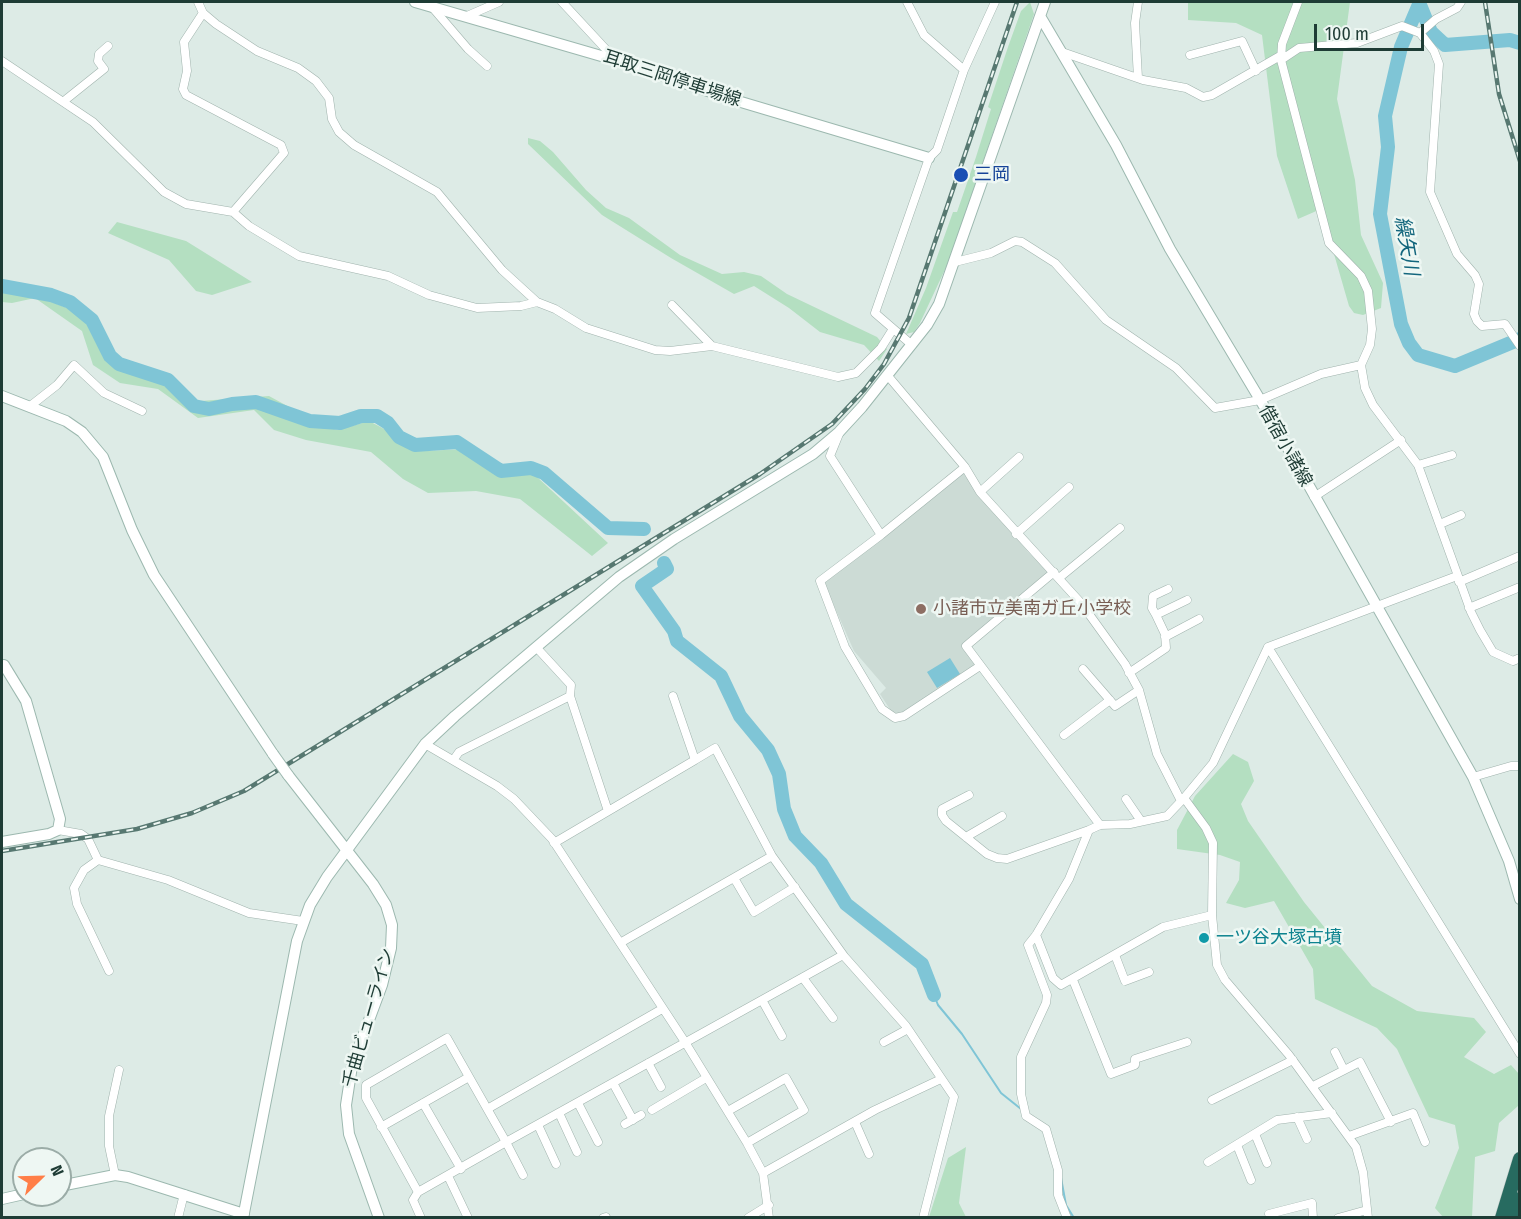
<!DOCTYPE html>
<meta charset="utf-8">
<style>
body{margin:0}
#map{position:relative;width:1521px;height:1219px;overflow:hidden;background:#ddebe6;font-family:"Fira Sans Condensed",sans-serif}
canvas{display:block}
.frame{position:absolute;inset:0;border:3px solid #1e3c35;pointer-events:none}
.north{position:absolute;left:12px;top:1147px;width:60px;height:60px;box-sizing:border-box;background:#eef7f3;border:2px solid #9baca7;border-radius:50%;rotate:67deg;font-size:16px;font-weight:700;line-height:24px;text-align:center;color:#1e3c35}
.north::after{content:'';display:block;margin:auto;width:21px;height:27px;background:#ff7e47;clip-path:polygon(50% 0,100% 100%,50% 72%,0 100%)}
.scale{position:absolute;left:1314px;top:24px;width:110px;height:27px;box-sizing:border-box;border:3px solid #1e3c35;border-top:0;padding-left:8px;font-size:18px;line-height:21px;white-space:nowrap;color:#1e3c35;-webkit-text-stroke:4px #eef7f3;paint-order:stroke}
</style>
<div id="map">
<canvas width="1521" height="1219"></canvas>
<div class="frame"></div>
<div class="north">N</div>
<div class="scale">100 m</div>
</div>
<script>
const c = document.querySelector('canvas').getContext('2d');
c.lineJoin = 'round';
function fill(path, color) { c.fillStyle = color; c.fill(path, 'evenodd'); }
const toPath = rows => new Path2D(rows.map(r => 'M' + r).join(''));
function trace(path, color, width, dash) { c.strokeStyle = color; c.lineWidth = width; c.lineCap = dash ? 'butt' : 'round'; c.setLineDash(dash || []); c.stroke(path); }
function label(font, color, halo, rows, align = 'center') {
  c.font = font + ' "Fira Sans Condensed","Noto Sans JP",sans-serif'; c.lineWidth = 5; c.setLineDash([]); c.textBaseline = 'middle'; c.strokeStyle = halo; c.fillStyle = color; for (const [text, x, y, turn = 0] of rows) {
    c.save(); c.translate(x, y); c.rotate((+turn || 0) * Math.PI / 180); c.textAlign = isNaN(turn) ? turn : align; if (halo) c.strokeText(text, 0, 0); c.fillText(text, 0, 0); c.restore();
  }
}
const built = toPath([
 [963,473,1028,552,1048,571,1046,577,964,646,978,666,901,715,891,711,880,694,886,688,854,651,824,583]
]);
const green = toPath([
 [1030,2,1034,14,948,263,920,323,914,332,906,334,926,288,953,212,957,212,976,157,991,109,988,107,1008,47,1021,11],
 [1188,2,1350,2,1337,99,1355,180,1361,235,1383,283,1381,308,1363,315,1354,313,1349,306,1321,209,1298,219,1277,156,1262,35,1236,23,1188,20],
 [528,138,540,141,553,152,586,190,606,208,629,218,680,255,722,274,744,272,761,276,787,294,877,337,887,349,879,361,864,345,820,332,789,308,754,286,734,294,671,258,602,215,528,144],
 [117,222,186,241,252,282,212,295,196,291,169,260,108,233],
 [2,286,22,290,67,308,93,326,102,345,119,368,154,376,165,381,178,394,200,401,269,396,326,427,338,430,369,421,426,451,463,449,492,464,536,476,608,543,592,556,520,499,476,491,428,493,403,479,371,452,306,440,274,430,254,410,198,418,158,389,120,383,93,365,82,331,35,298,12,303,2,302],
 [1233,754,1248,762,1254,781,1241,804,1248,821,1304,902,1372,986,1417,1011,1474,1018,1486,1032,1464,1057,1494,1074,1511,1065,1519,1074,1518,1106,1499,1123,1495,1151,1475,1157,1472,1217,1443,1217,1435,1208,1459,1148,1455,1125,1429,1117,1397,1049,1377,1028,1315,999,1313,969,1274,901,1245,908,1226,903,1239,880,1240,862,1220,855,1177,849,1177,830,1195,796],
 [966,1147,959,1203,966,1217,929,1217,948,1158]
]);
const water = toPath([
 [950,658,960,674,937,688,927,672]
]);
const stream = toPath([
 [934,995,938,1005,962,1034,1001,1093,1021,1109],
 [1061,1178,1066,1205,1074,1218]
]);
const river = toPath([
 [1420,2,1401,47,1385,116,1388,147,1380,214,1401,324,1409,343,1418,355,1455,366,1520,339],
 [1420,5,1431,32,1445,45,1510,40,1520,43],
 [2,286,51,295,70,302,92,320,110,356,119,364,168,380,194,406,209,409,232,404,256,402,310,421,340,423,361,416,377,416,388,423,399,437,415,445,457,442,501,471,531,468,544,473,608,528,644,529],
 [664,563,667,569,642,586,674,631,677,641,721,676,740,716,768,750,779,774,784,809,795,836,821,863,846,904,922,964,934,995]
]);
const street = toPath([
 [198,2,203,13,216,24,257,51,298,68,316,81,329,98,332,119,339,132,354,145,437,192,502,270,537,302,555,309,586,328,655,350,670,351,712,346,838,377,856,373,881,348,893,329],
 [562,2,614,58],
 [907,2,924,35,964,70],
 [1138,2,1135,23,1138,78],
 [1298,2,1282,44,1281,60,1329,243,1361,276,1368,291,1372,329,1370,345,1361,365,1365,388,1373,405,1418,465,1471,612,1480,630,1493,652,1513,661,1520,658],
 [432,7,468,49,487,66],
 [203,13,184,42,187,71,183,89,186,95,281,145,284,153,233,212],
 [467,16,499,2],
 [1420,33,1434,51,1439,64,1430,192,1457,254,1475,275,1479,284,1474,314,1477,321,1482,326,1505,324,1520,346],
 [1062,52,1143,80,1186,88,1203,97,1212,95,1280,56],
 [1190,55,1242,41,1256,71],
 [1281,60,1299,48,1357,43,1402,26,1420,33,1436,19,1457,8,1461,2],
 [2,61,93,122,164,192,186,204,233,212,249,226,299,256,388,276,429,295,477,308,521,306,537,302],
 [64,101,104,69,98,61,99,54,108,46],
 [955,262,991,253,1015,241,1022,242,1055,263,1106,320,1176,368,1215,408,1260,400,1321,374,1361,365],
 [672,305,712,346],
 [912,345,875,313,929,158,937,150,964,70,995,2],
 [888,376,965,467,980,492,1081,603,1125,664,1139,690,1157,754,1181,801],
 [29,407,57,385,74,365,104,393,142,411],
 [839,434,830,456,881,535,965,467],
 [1418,465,1452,455],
 [980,492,1019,457],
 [1314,497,1401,440],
 [1440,524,1461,515],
 [1016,534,1069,487],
 [881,535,820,581,845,647,882,709,895,718,904,716,980,666],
 [1054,572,966,646,1100,825],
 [1059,578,1120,528],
 [1459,582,1520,556],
 [1469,608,1520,587],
 [1156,615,1152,608,1153,596,1168,589],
 [1165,637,1199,619],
 [536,647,571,685,570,696,608,811],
 [1268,647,1520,1054],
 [1083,669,1115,706,1139,690],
 [1129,673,1166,648,1165,634,1156,615,1187,600],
 [1064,735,1110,700],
 [425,744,497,786,514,799,552,839,685,1042,747,1143,763,1173,769,1218],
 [454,759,459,752,570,696],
 [1473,777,1511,766,1520,766],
 [969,795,942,809,942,815,946,821,987,854,997,858,1007,859,1089,830],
 [1184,798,1206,828,1213,843,1212,915,1217,965,1225,980,1289,1055,1356,1147,1363,1172,1368,1218],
 [1126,799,1141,821],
 [58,830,81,834,88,839,98,860,168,880,249,913,303,921],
 [966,837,1002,816],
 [554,843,695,760,673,696],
 [772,856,844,956],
 [98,860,84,870,74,888,77,904,109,971],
 [734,878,754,912,795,887],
 [1036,935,1053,978,1061,985,1163,927,1212,915],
 [620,943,772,856,715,748,695,760],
 [1115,955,1125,981,1149,972],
 [803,978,833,1018],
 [1073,980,1111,1074,1135,1065,1135,1059,1187,1042],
 [762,1000,782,1036],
 [447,1038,506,1142,418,1192,366,1098,366,1085,447,1038],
 [884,1042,908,1029],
 [1335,1052,1344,1070],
 [648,1063,661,1087],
 [613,1083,633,1120],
 [1313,1086,1360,1062,1391,1122],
 [1212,1100,1293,1060],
 [423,1103,461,1169],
 [578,1103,598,1142],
 [489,1108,662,1009],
 [652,1110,706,1078],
 [728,1111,786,1078,804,1110,747,1143],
 [559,1113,577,1152],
 [1297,1117,1307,1139],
 [855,1122,869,1154],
 [625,1124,641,1115],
 [538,1125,556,1164],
 [381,1127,469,1077],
 [1255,1134,1267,1163],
 [1349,1136,1413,1113,1425,1142],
 [1237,1145,1251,1180],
 [1208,1162,1277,1120,1332,1113],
 [763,1173,875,1110,941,1079],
 [115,1175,109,1146,109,1116,119,1070],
 [523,1175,506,1142,843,955,906,1026,954,1097,923,1218],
 [448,1176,468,1218],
 [418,1192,413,1200,421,1218],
 [1269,1214,1312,1203,1313,1218],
 [178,1218,184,1194],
 [603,1218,606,1217],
 [748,1218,769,1205],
 [1067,1218,1058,1195,1058,1170,1046,1129,1026,1116,1021,1094,1021,1057,1046,1003,1047,995,1028,945,1036,935,1069,879,1089,830,1100,825,1130,824,1167,816,1184,798,1213,763,1268,647,1457,576],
 [1338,1218,1367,1210]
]);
const secondary = toPath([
 [415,2,615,60,741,102,929,158],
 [1040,16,1116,145,1170,249,1268,413,1473,777,1509,861,1520,899],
 [2,396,66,421,82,432,103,457,132,530,154,575,273,754],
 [288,775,373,884,386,905,392,925,391,948,382,985,352,1066,346,1105,349,1134,379,1218],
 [2,842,49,834,58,830,60,819,26,701,4,665],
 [60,1186,115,1175,128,1177,244,1214],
 [2,1199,24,1194],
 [243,1218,297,941,310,905,327,877,425,744,455,716,619,577,674,539,813,454,839,432,862,407,927,325,939,304,1045,2]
]);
const highway = toPath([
 [1502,1218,1520,1159],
 [1514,1218,1520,1199]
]);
const rail = toPath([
 [1485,2,1499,94,1520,161],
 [2,851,137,829,192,813,244,791,760,474,832,424,865,389,884,364,909,318,1017,2]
]);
const secondaryBridge = toPath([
 [273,754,288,775]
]);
const markers = [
 [961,175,8,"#1a4fb4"],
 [921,609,6,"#8d6e63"],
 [1204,938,6,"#0f9aa8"]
];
const streetNames = [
 ["耳取三岡停車場線",672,79,18],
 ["借宿小諸線",1285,446,61],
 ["千曲ビューライン",369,1018,-74]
];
const transitNames = [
 ["三岡",974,175]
];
const educationNames = [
 ["小諸市立美南ガ丘小学校",933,609]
];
const cultureNames = [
 ["一ツ谷大塚古墳",1216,938]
];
const waterNames = [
 ["繰矢川",1406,246,80]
];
fill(built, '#ccdbd5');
fill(green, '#b4dfc1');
fill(water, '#7fc5d6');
trace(stream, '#7fc5d6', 2);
trace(river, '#7fc5d6', 14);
trace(street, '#a0b3ad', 9);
trace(secondary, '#9cb8af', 12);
trace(highway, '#c0c8c6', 15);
trace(street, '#fff', 8);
trace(secondary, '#fff', 10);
trace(highway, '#276b60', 14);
trace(rail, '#577871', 4.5);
trace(rail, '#eef7f3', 2, [7]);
trace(secondaryBridge, '#9cb8af', 12, []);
trace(secondaryBridge, '#fff', 10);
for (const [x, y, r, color] of markers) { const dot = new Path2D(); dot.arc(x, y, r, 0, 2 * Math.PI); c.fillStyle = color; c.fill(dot); trace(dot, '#eef7f3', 2); }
label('18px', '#1e3c35', '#eef7f3', streetNames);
label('18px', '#164399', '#eef7f3', transitNames, 'left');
label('18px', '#785e54', '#eef7f3', educationNames, 'left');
label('18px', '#0d838f', '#eef7f3', cultureNames, 'left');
label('italic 20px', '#13667d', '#eef7f3', waterNames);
</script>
